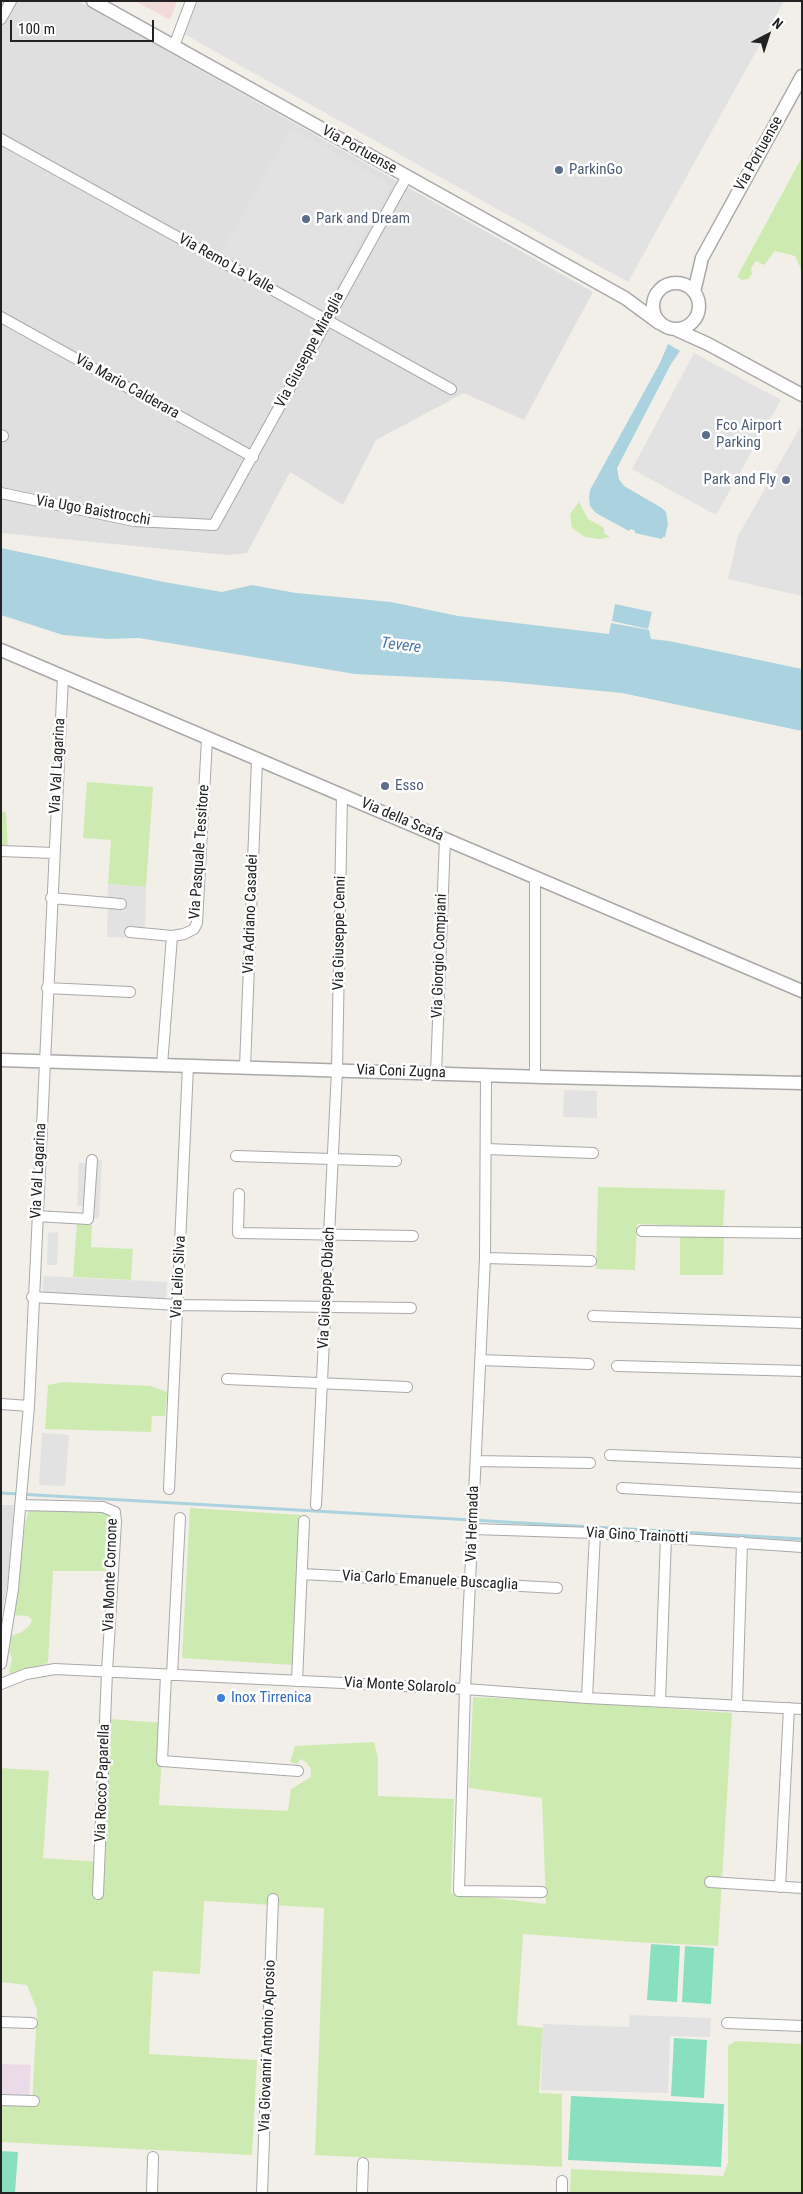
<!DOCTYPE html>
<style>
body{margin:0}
#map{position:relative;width:803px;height:2194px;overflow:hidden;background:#f2efe9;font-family:"Roboto Condensed",sans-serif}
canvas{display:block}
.frame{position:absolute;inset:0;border:2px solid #222;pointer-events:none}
.north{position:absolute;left:743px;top:10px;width:50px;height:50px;-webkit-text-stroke:4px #fff;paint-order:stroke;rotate:40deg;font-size:14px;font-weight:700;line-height:20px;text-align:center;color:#222}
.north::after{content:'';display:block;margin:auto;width:18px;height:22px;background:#222;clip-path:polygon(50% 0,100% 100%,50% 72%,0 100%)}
.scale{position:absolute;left:10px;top:20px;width:144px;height:22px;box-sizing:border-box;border:2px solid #222;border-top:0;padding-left:6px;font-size:15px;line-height:18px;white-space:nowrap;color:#222;-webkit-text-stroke:4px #fff;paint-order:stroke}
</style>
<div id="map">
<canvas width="803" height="2194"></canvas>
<div class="frame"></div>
<div class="north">N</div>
<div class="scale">100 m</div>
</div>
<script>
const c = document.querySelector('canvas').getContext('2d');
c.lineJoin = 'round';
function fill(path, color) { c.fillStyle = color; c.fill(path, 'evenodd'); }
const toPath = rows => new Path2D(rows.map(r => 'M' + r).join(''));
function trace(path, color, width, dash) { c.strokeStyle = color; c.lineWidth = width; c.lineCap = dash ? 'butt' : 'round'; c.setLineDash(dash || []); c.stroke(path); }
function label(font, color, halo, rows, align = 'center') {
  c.font = font + ' "Roboto Condensed",sans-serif'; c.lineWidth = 5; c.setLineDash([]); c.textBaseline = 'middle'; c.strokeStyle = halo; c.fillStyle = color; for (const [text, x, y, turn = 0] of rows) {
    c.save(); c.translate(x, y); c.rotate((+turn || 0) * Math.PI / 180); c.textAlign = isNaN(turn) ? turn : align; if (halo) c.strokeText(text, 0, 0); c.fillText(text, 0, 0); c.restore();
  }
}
const residential = toPath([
 [1,1,78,1,593,292,524,420,464,393,376,440,343,505,290,472,247,553,227,555,1,533],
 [1,1505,14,1505,10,1569,1,1620]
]);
const commercial = toPath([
 [135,1,177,1,170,20]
]);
const industrial = toPath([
 [1,2064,31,2065,29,2097,1,2096]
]);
const grass = toPath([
 [802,157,802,283,800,267,795,256,775,251,764,265,756,261,751,268,752,274,748,279,743,280,737,277],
 [579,502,588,519,604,528,604,533,610,537,599,539,585,537,572,528,570,514],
 [87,782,153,787,146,887,108,884,111,840,83,838],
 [1,811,6,812,8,849,1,848],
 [598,1187,725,1190,723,1227,637,1224,635,1270,596,1269],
 [77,1224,92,1225,91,1247,133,1249,131,1280,73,1277],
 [680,1237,724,1237,723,1275,680,1275],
 [63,1382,151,1386,167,1392,165,1416,152,1416,151,1432,45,1429,48,1385],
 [190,1508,301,1515,293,1665,182,1658],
 [29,1509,109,1512,111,1524,107,1571,53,1571,48,1663,14,1674,9,1673,12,1658,8,1649,11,1636,22,1632,30,1625,32,1620,28,1616,12,1615,25,1524],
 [473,1697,560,1701,732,1713,718,1946,634,1942,523,1934,517,2025,543,2028,539,2093,562,2094,562,2167,315,2155,324,1908,204,1901,200,1974,153,1971,149,2054,257,2060,252,2155,1,2142,1,2104,32,2105,37,2010,27,1985,1,1982,1,1768,49,1771,43,1858,100,1862,110,1719,164,1723,159,1805,288,1811,291,1789,311,1777,311,1769,306,1762,301,1759,297,1764,290,1762,295,1746,374,1742,378,1758,378,1796,454,1799,451,1893,546,1904,542,1798,469,1788],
 [736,2041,802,2044,802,2193,570,2193,571,2169,723,2176,728,2163,728,2046]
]);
const pitch = toPath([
 [651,1944,680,1946,677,2002,647,2000],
 [685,1946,714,1948,711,2004,682,2002],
 [674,2038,707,2040,704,2098,671,2096],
 [571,2096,724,2104,721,2167,568,2160],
 [1,2151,18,2152,15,2193,1,2193]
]);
const parking = toPath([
 [195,1,784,1,628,282,184,34],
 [291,128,392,185,322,310,221,253],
 [694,353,781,400,716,515,632,469],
 [802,424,802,596,728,579,738,536],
 [108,884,146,887,145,938,107,937],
 [564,1090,597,1091,597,1118,563,1117],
 [86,1159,102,1160,99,1218,92,1218,92,1207,77,1206,79,1163,85,1163],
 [48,1232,58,1233,57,1265,47,1265],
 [43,1276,167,1282,166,1299,43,1293],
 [42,1433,69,1435,65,1486,39,1485],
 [630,2015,711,2018,710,2037,670,2036,668,2093,541,2090,543,2024,629,2027]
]);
const water = toPath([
 [668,344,680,351,671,364,617,468,619,479,624,486,662,508,666,512,668,524,665,537,663,537,662,539,635,533,635,531,631,529,629,531,596,513,590,506,589,497,590,490,660,363],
 [1,548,164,582,222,592,252,585,296,593,391,602,458,616,533,625,609,634,611,623,649,630,651,639,669,641,802,669,802,731,622,693,497,681,355,674,139,638,108,639,63,635,1,615],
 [615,604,652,612,648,629,612,621]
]);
const stream = toPath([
 [1,1493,802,1539]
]);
const minor = toPath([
 [1,19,11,1],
 [174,46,191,1],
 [1,139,451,389],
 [1,317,253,457],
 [1,435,3,436],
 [1,493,134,521,214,525,407,176],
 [1,851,54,853],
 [51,898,121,904],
 [130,932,172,936,184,934,194,929,197,923,207,739],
 [47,988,130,992],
 [162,1065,172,936],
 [245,1067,257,760],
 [436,1073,445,839],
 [486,1075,485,1258,465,1689,459,1891,542,1892],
 [535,1077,535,878],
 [486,1149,593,1153],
 [236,1156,396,1161],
 [239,1194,238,1233,413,1236],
 [36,1216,88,1219,92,1160],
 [642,1231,802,1233],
 [485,1258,591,1261],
 [32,1297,178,1305,411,1308],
 [593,1316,802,1323],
 [480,1360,589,1364],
 [617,1366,802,1371],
 [227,1379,407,1387],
 [1,1404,29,1406],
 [610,1455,802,1463],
 [476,1461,590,1463],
 [622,1488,802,1498],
 [169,1489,188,1066],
 [21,1505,103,1507,115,1512,116,1522,107,1672,98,1894],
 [316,1505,337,1070,342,795],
 [473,1529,595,1533,802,1547],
 [302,1574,557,1588],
 [1,1664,13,1589,29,1406,63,676],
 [166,1675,162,1761,298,1771],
 [172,1675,180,1518],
 [297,1681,304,1521],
 [1,1684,26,1674,55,1669,465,1689,587,1698,802,1709],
 [587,1698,595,1533],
 [660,1701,666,1537],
 [737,1706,742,1542],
 [710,1882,802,1888],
 [780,1887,789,1708],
 [1,2022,32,2023],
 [727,2023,802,2026],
 [1,2100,34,2101],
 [152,2193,153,2157],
 [262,2193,273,1899],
 [362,2193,363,2163],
 [562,2193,562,2181]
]);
const tertiary = toPath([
 [93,1,625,298,659,323],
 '653 306a23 23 0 1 1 46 0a23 23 0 1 1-46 0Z',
 [694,292,702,258,802,76],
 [677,330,708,344,802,395],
 [1,650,802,991],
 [1,1060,543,1077,802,1083]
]);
const markers = [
 [559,170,5,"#5c6f8a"],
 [306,219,5,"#5c6f8a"],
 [706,435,5,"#5c6f8a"],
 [786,480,5,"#5c6f8a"],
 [385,786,5,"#5c6f8a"],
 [221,1698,5,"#3f7fe0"]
];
const streetNames = [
 ["Via Portuense",359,150,29],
 ["Via Portuense",759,154,-61],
 ["Via Remo La Valle",226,264,29],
 ["Via Giuseppe Miraglia",310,350,-62],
 ["Via Mario Calderara",127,387,29],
 ["Via Ugo Baistrocchi",93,511,10],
 ["Via Val Lagarina",58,766,-87],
 ["Via della Scafa",402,820,23],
 ["Via Pasquale Tessitore",200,852,-86],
 ["Via Adriano Casadei",251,914,-88],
 ["Via Giuseppe Cenni",340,933,-89],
 ["Via Giorgio Compiani",440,956,-88],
 ["Via Coni Zugna",401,1072,2],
 ["Via Val Lagarina",39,1171,-87],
 ["Via Lelio Silva",179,1277,-87],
 ["Via Giuseppe Oblach",327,1288,-87],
 ["Via Hermada",473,1524,-88],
 ["Via Gino Trainotti",637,1536,3],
 ["Via Monte Cornone",111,1575,-88],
 ["Via Carlo Emanuele Buscaglia",430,1581,3],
 ["Via Monte Solarolo",400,1686,3],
 ["Via Rocco Paparella",103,1783,-88],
 ["Via Giovanni Antonio Aprosio",268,2046,-88]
];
const serviceNames = [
 ["ParkinGo",569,170],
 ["Park and Dream",316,219],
 ["Fco Airport",716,426],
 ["Parking",716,443],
 ["Park and Fly",776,480,"right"],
 ["Esso",395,786]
];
const shopNames = [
 ["Inox Tirrenica",231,1698]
];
const waterNames = [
 ["Tevere",401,646,7]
];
fill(residential, '#e0dfdf');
fill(commercial, '#f2dad9');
fill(industrial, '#ebdbe8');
fill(grass, '#cdebb0');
fill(pitch, '#88e0be');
fill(parking, '#e2e2e2');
fill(water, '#aad3df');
trace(stream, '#aad3df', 3);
trace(minor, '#a9a9a9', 12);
trace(tertiary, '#a9a9a9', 15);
trace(minor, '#fff', 10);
trace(tertiary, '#fff', 12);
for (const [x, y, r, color] of markers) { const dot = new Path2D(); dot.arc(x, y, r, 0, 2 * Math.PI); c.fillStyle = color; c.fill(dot); trace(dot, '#fff', 2); }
label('15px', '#222', '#fff', streetNames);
label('15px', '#4e5e75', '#fff', serviceNames, 'left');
label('15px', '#366cbe', '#fff', shopNames, 'left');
label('italic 16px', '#4a7aab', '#fff', waterNames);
</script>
